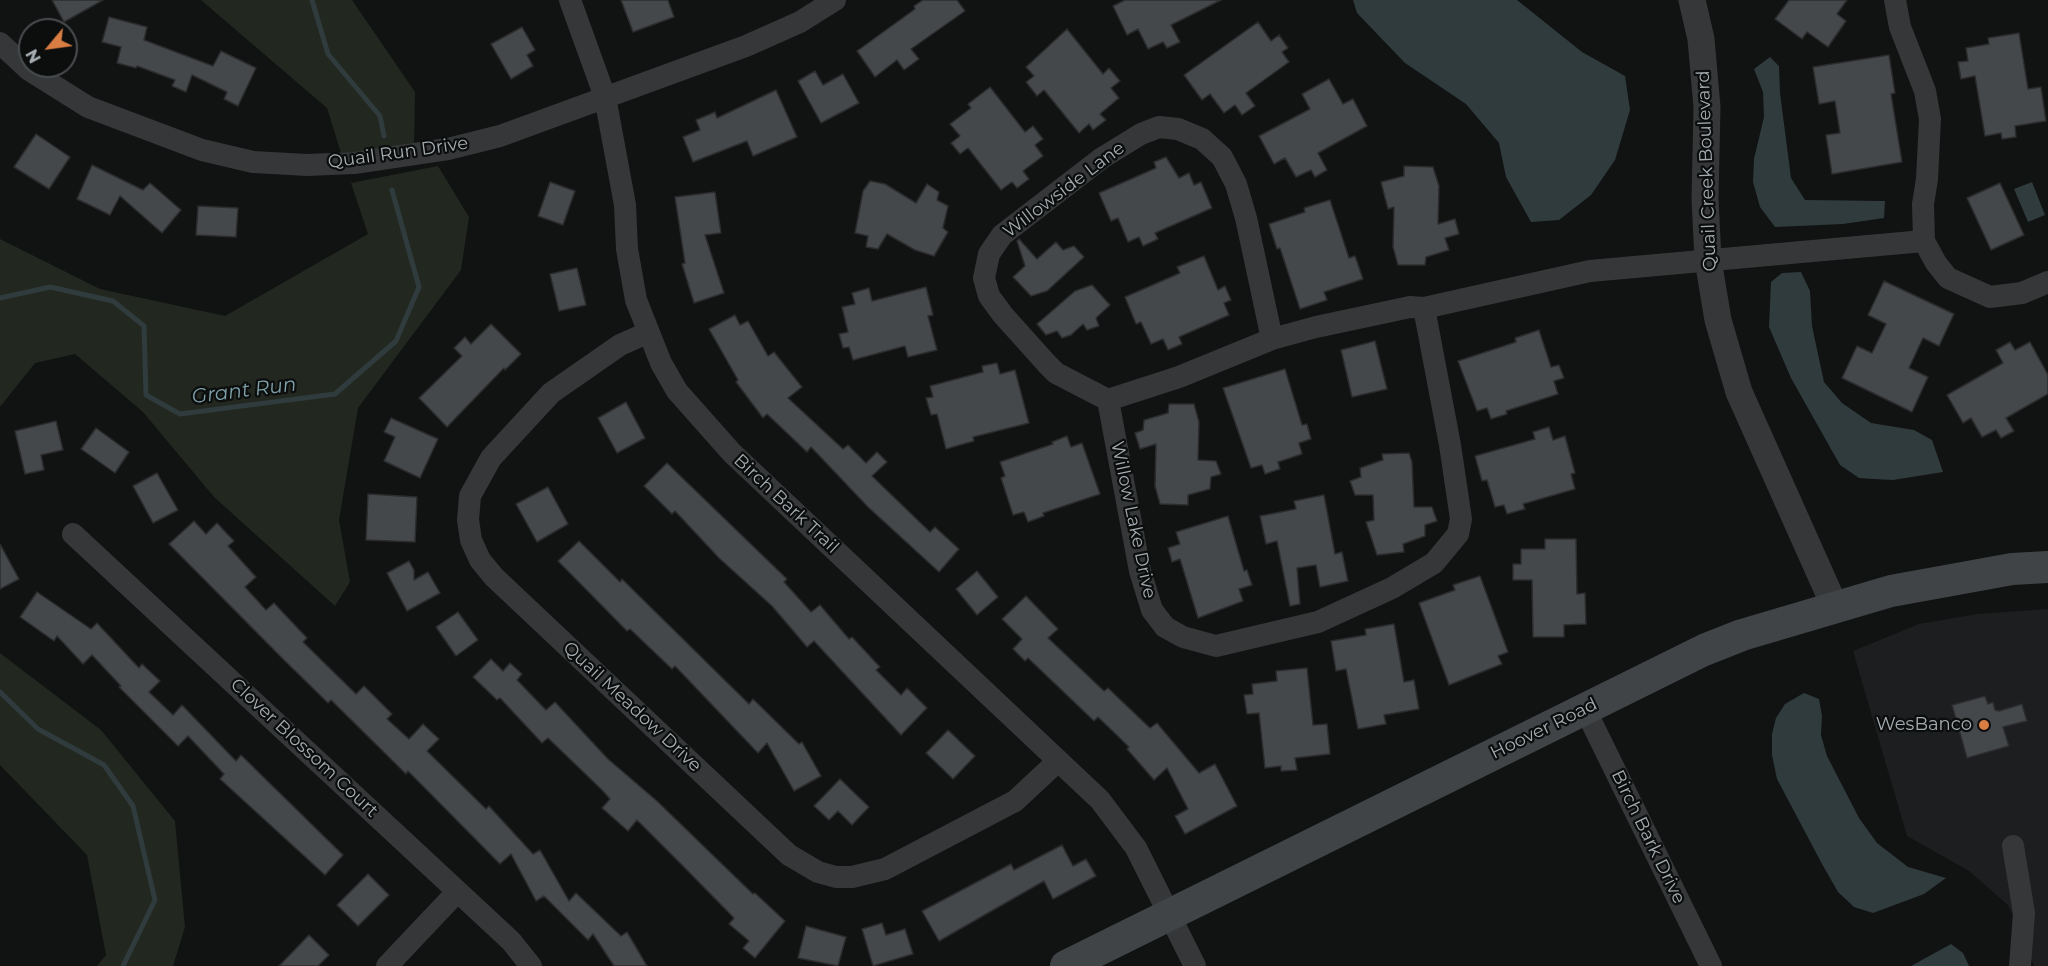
<!DOCTYPE html>
<style>
body{margin:0}
#map{position:relative;width:2048px;height:966px;overflow:hidden;background:#111212;font-family:Montserrat,sans-serif}
canvas{display:block}
.north{position:absolute;left:18px;top:18px;width:60px;height:60px;box-sizing:border-box;background:#0c0d0d;border:2px solid #494d4f;border-radius:50%;rotate:241deg;font-size:16px;font-weight:700;line-height:24px;text-align:center;color:#a4acb1}
.north::after{content:'';display:block;margin:auto;width:21px;height:27px;background:#d97e43;clip-path:polygon(50% 0,100% 100%,50% 72%,0 100%)}
</style>
<div id="map">
<canvas width="2048" height="966"></canvas>
<div class="north">N</div>
</div>
<script>
const c = document.querySelector('canvas').getContext('2d');
c.lineJoin = 'round';
function fill(path, color) { c.fillStyle = color; c.fill(path, 'evenodd'); }
const toPath = rows => new Path2D(rows.map(r => 'M' + r).join(''));
function trace(path, color, width, dash) { c.strokeStyle = color; c.lineWidth = width; c.lineCap = dash ? 'butt' : 'round'; c.setLineDash(dash || []); c.stroke(path); }
function label(font, color, halo, rows, align = 'center') {
  c.font = font + ' Montserrat,sans-serif'; c.lineWidth = 4.5; c.setLineDash([]); c.textBaseline = 'middle'; c.strokeStyle = halo; c.fillStyle = color; for (const [text, x, y, turn = 0] of rows) {
    c.save(); c.translate(x, y); c.rotate((+turn || 0) * Math.PI / 180); c.textAlign = isNaN(turn) ? turn : align; if (halo) c.strokeText(text, 0, 0); c.fillText(text, 0, 0); c.restore();
  }
}
const built = toPath([
 [2048,609,2048,966,2034,966,2008,905,1969,871,1907,836,1853,651,1919,624,1977,614]
]);
const green = toPath([
 [201,0,352,0,415,92,414,147,341,153,327,108],
 [438,166,469,217,461,270,358,408,339,520,350,582,335,606,214,497,143,412,75,354,35,363,0,407,0,239,100,289,225,316,368,234,351,183],
 [0,653,101,730,175,821,185,927,173,966,97,966,106,955,87,855,0,765]
]);
const water = toPath([
 [1353,0,1517,0,1582,52,1625,76,1630,110,1615,160,1591,195,1559,220,1531,222,1506,177,1499,143,1466,104,1405,63,1357,13],
 [1770,57,1779,66,1780,93,1791,178,1805,200,1885,201,1884,218,1843,224,1775,227,1760,207,1753,182,1754,159,1764,117,1763,92,1754,69],
 [2032,182,2045,215,2028,222,2014,189],
 [1801,272,1810,291,1812,326,1824,382,1842,403,1871,423,1914,430,1932,440,1943,472,1893,480,1874,479,1859,478,1840,465,1791,378,1769,327,1771,282,1782,273],
 [1804,693,1819,699,1822,716,1821,735,1827,756,1859,818,1877,843,1908,867,1946,878,1924,894,1873,913,1854,907,1838,892,1822,864,1777,779,1772,755,1772,734,1776,718,1785,704],
 [1951,944,1963,953,1969,966,1911,966]
]);
const stream = toPath([
 [312,0,328,54,380,116,384,136],
 [0,298,50,287,113,301,144,326,146,395,180,414,335,394,396,341,419,287,392,190],
 [0,692,38,729,104,765,133,806,155,900,123,966]
]);
const building = toPath([
 [52,0,103,0,64,22,52,0],
 [621,0,668,0,674,17,633,32,621,0],
 [923,0,957,0,965,11,911,49,919,59,904,70,897,60,875,77,857,51,915,9,914,6,923,0],
 [1125,0,1221,0,1171,25,1180,42,1167,48,1163,42,1148,49,1138,29,1127,35,1113,6,1125,0],
 [1789,0,1847,0,1837,14,1846,21,1828,47,1807,32,1802,39,1775,19,1789,0],
 [109,17,147,27,144,40,213,66,221,51,256,68,238,106,224,99,227,92,192,75,186,92,172,86,175,80,137,66,136,68,117,63,121,47,102,42,109,17],
 [1258,22,1271,41,1279,35,1288,48,1282,52,1289,62,1246,93,1255,106,1242,115,1235,105,1224,113,1210,94,1202,100,1184,75,1258,22],
 [522,27,535,50,527,55,533,66,511,79,491,44,522,27],
 [1067,29,1103,74,1109,68,1120,81,1111,88,1119,98,1100,114,1106,120,1093,130,1089,124,1079,133,1044,90,1037,96,1026,82,1034,76,1026,67,1067,29],
 [2019,33,2028,89,2041,87,2046,121,2015,126,2016,137,2002,139,2001,133,1985,136,1975,76,1961,79,1958,62,1968,61,1966,48,1989,44,1988,38,2019,33],
 [1889,55,1895,93,1891,94,1902,162,1832,174,1826,135,1840,133,1835,101,1819,104,1813,67,1889,55],
 [815,71,823,85,843,74,859,103,821,123,798,81,815,71],
 [1329,79,1343,104,1353,99,1367,126,1318,153,1327,170,1315,177,1311,170,1296,177,1285,158,1274,164,1259,136,1310,109,1302,94,1329,79],
 [990,87,1025,132,1033,126,1043,139,1035,145,1043,156,1023,171,1029,179,1017,188,1012,182,1001,190,968,148,960,154,951,143,960,136,950,124,971,108,968,104,990,87],
 [776,90,797,137,753,156,747,141,693,162,683,137,700,130,696,120,715,112,717,118,776,90],
 [36,134,70,157,49,189,14,167,36,134],
 [1166,157,1179,178,1189,173,1194,185,1201,182,1212,208,1155,233,1158,239,1143,246,1139,237,1128,242,1118,218,1111,221,1099,193,1156,168,1154,162,1166,157],
 [92,165,143,190,150,183,181,210,162,233,120,196,110,215,77,199,92,165],
 [1404,166,1433,167,1439,186,1438,224,1455,219,1459,234,1445,238,1449,250,1426,257,1425,265,1398,265,1393,247,1394,207,1388,209,1381,182,1404,176,1404,166],
 [870,181,885,184,916,203,927,184,939,192,937,200,948,206,943,228,948,232,934,256,915,250,887,234,878,249,866,247,868,236,855,233,863,191,870,181],
 [550,182,575,191,563,225,538,216,550,182],
 [2000,183,2024,235,1991,250,1967,198,2000,183],
 [715,192,721,233,705,235,724,293,694,303,682,264,685,263,675,197,715,192],
 [1330,200,1349,258,1355,256,1363,279,1324,292,1327,300,1300,309,1280,248,1277,249,1269,224,1305,212,1304,208,1330,200],
 [198,206,238,208,236,237,196,235,198,206],
 [1019,239,1037,259,1056,242,1063,250,1074,246,1084,257,1047,291,1031,296,1013,277,1025,266,1017,241,1019,239],
 [1204,256,1218,290,1225,286,1231,300,1224,303,1229,315,1179,337,1182,344,1168,350,1163,339,1151,344,1141,322,1136,324,1125,297,1180,273,1177,267,1204,256],
 [577,268,586,305,559,311,550,274,577,268],
 [1884,281,1954,314,1939,346,1923,338,1909,368,1928,377,1912,412,1842,378,1857,346,1872,353,1886,324,1868,315,1884,281],
 [1092,285,1110,305,1096,318,1099,326,1087,330,1083,324,1071,335,1062,338,1057,331,1046,335,1037,324,1075,291,1092,285],
 [926,287,933,315,928,316,937,350,908,357,905,346,853,360,849,347,843,348,839,334,848,332,842,307,855,304,852,293,869,288,872,301,926,287],
 [735,315,740,325,748,321,768,356,774,352,802,387,788,398,843,449,848,445,866,463,877,452,887,462,872,476,930,532,935,527,959,549,939,572,868,507,811,447,807,452,767,414,763,418,736,382,738,380,709,329,735,315],
 [491,324,521,354,505,370,504,368,447,427,419,398,462,356,454,348,465,337,471,344,491,324],
 [1539,330,1551,367,1559,365,1564,378,1554,381,1558,394,1506,411,1507,414,1491,419,1487,408,1477,411,1458,361,1516,342,1515,338,1539,330],
 [1375,341,1387,389,1352,397,1341,350,1375,341],
 [2010,342,2015,350,2030,342,2048,375,2048,394,2006,418,2014,431,2001,438,1996,430,1982,437,1971,418,1963,423,1947,395,2003,363,1996,350,2010,342],
 [997,363,1000,374,1015,370,1029,423,973,437,974,441,946,449,937,414,931,415,926,398,933,397,930,386,983,372,982,366,997,363],
 [1285,369,1302,425,1307,424,1311,439,1299,443,1302,454,1278,462,1280,469,1265,474,1262,465,1251,468,1223,388,1285,369],
 [626,402,645,438,617,453,598,418,626,402],
 [1169,404,1194,404,1199,422,1198,460,1216,461,1221,474,1211,477,1210,489,1188,495,1188,505,1160,504,1155,486,1156,444,1140,449,1135,433,1143,430,1144,420,1168,413,1169,404],
 [391,418,438,439,420,478,384,461,395,437,384,432,391,418],
 [56,421,63,450,41,455,44,470,25,474,15,431,56,421],
 [1549,427,1553,440,1565,436,1575,473,1571,474,1575,489,1523,504,1525,509,1507,514,1504,505,1495,507,1487,480,1482,481,1475,456,1535,439,1533,432,1549,427],
 [96,428,129,452,115,473,81,449,96,428],
 [1067,436,1071,447,1082,443,1100,494,1043,513,1044,516,1028,522,1024,512,1013,515,1001,478,1005,476,1000,462,1053,444,1052,442,1067,436],
 [1409,453,1412,462,1414,507,1432,507,1437,521,1425,525,1425,536,1403,544,1404,552,1377,555,1366,522,1374,520,1373,495,1355,495,1350,481,1361,477,1360,468,1383,460,1382,454,1409,453],
 [667,463,787,579,784,582,811,612,820,605,849,639,852,637,880,667,876,670,901,695,907,688,927,708,901,735,814,641,807,647,772,606,719,558,675,511,672,514,644,486,667,463],
 [157,473,178,510,153,523,133,486,157,473],
 [548,487,568,524,537,542,516,504,548,487],
 [368,494,417,497,415,542,366,540,368,494],
 [1324,495,1335,554,1342,552,1348,581,1320,587,1316,565,1297,568,1300,604,1290,606,1277,541,1266,544,1260,516,1296,509,1294,501,1324,495],
 [1228,516,1244,571,1247,570,1252,585,1239,589,1243,601,1198,618,1180,559,1172,562,1168,548,1180,544,1176,532,1228,516],
 [194,521,206,534,217,523,234,541,228,546,256,577,245,587,266,610,274,603,307,638,303,642,356,694,364,686,392,714,387,719,409,739,423,724,439,739,427,751,486,809,489,806,533,854,540,850,569,901,576,893,621,936,627,932,647,966,614,966,593,934,588,940,544,896,536,901,511,854,500,864,408,771,406,774,331,700,328,703,284,660,169,544,194,521],
 [1545,539,1576,539,1577,594,1585,593,1586,624,1564,625,1564,637,1533,637,1532,580,1513,580,1513,564,1521,564,1521,549,1545,549,1545,539],
 [579,541,620,582,622,579,749,704,753,699,799,744,802,742,821,776,794,791,767,743,758,753,675,666,672,669,630,629,627,631,558,561,579,541],
 [0,544,19,579,0,589,0,544],
 [409,561,414,570,414,580,428,572,440,593,407,611,387,573,409,561],
 [977,571,998,597,977,615,956,589,977,571],
 [1480,576,1508,652,1498,656,1502,664,1449,685,1419,603,1455,590,1453,585,1480,576],
 [37,592,91,629,97,623,139,668,142,664,160,681,149,692,173,715,182,705,236,761,241,755,343,855,325,875,220,779,224,774,188,736,178,746,119,687,121,686,92,655,83,664,57,636,54,641,20,617,37,592],
 [1026,596,1058,629,1048,638,1104,691,1108,688,1150,728,1157,723,1199,773,1215,764,1237,806,1185,834,1175,816,1188,809,1167,768,1154,780,1127,749,1129,747,1098,717,1094,721,1028,658,1025,661,1013,649,1022,639,1002,619,1026,596],
 [458,612,478,640,456,656,436,627,458,612],
 [1394,624,1404,682,1414,680,1419,709,1384,715,1386,724,1358,729,1346,669,1336,671,1331,641,1366,635,1365,629,1394,624],
 [491,659,503,671,510,663,522,674,517,680,546,710,555,702,608,759,657,801,753,894,755,893,785,921,755,958,743,948,749,941,729,924,734,918,680,863,637,820,628,831,602,808,610,799,602,790,548,738,542,743,500,698,497,700,473,677,491,659],
 [1307,668,1313,725,1327,724,1330,754,1295,758,1297,770,1281,771,1281,766,1265,768,1259,713,1247,714,1244,695,1253,694,1252,684,1277,681,1276,671,1307,668],
 [1985,696,1988,704,1993,702,1995,710,1999,711,2022,704,2027,721,2003,727,2009,746,1967,758,1952,705,1985,696],
 [948,730,975,756,953,779,926,753,948,730],
 [840,779,869,807,852,825,838,811,829,820,814,806,840,779],
 [1062,845,1073,866,1086,859,1096,876,1053,899,1044,881,939,941,922,911,1011,864,1014,870,1062,845],
 [368,874,389,895,358,926,337,905,368,874],
 [882,923,886,935,905,929,913,954,873,966,862,929,882,923],
 [806,926,846,937,838,966,798,958,806,926],
 [309,935,329,955,318,966,279,966,309,935]
]);
const minor = toPath([
 [570,0,605,97,625,205,627,249,636,300,661,363,677,391,732,453,1100,800,1136,848,1195,966],
 [1895,0,1900,27,1925,91,1930,119,1927,179,1923,204,1924,241],
 [0,43,29,70,88,107,202,150,253,162,307,165,354,163,448,149,500,136,746,46,800,22,835,0],
 [647,333,620,345,551,393,491,458,470,496,468,520,471,540,480,560,494,577,789,855,818,872,836,877,852,877,885,869,1015,801,1058,761],
 [1108,400,1179,377,1272,339,1316,327,1410,307,1424,308,1590,271,1924,241,1936,263,1948,278,1990,297,2022,293,2048,282],
 [1108,400,1140,571,1152,610,1165,627,1183,637,1216,646,1318,622,1392,588,1434,563,1458,534,1461,519,1450,445,1424,308],
 [1108,400,1056,373,1047,364,1003,315,989,296,984,278,989,254,1002,235,1102,158,1141,134,1159,127,1178,129,1202,139,1222,157,1236,184,1246,218,1272,339],
 [73,534,511,941,531,966],
 [1585,709,1711,966],
 [2013,846,2024,913,2020,966],
 [387,966,457,892]
]);
const tertiary = toPath([
 [1692,0,1701,39,1707,107,1705,199,1708,260,1718,320,1739,392,1835,607]
]);
const secondary = toPath([
 [1066,966,1704,650,1742,635,1891,591,2012,569,2048,567]
]);
const markers = [
 [1984,725,6,"#d97e43"]
];
const streetNames = [
 ["Quail Run Drive",398,153,-8],
 ["Quail Creek Boulevard",1707,171,-92],
 ["Willowside Lane",1064,190,-37],
 ["Birch Bark Trail",786,504,43],
 ["Willow Lake Drive",1133,520,78],
 ["Quail Meadow Drive",632,707,43],
 ["Hoover Road",1544,729,-26],
 ["Clover Blossom Court",304,748,43],
 ["Birch Bark Drive",1648,837,64]
];
const poiNames = [
 ["WesBanco",1972,725]
];
const waterNames = [
 ["Grant Run",244,391,-7]
];
fill(built, '#1d1e1f');
fill(green, '#222720');
fill(water, '#303b3d');
trace(stream, '#303b3d', 5);
fill(building, '#45484a');
trace(building, '#2c2c2e', 1.5);
trace(minor, '#353739', 22);
trace(tertiary, '#353739', 27);
trace(secondary, '#414447', 32);
for (const [x, y, r, color] of markers) { const dot = new Path2D(); dot.arc(x, y, r, 0, 2 * Math.PI); c.fillStyle = color; c.fill(dot); trace(dot, '#0c0d0d', 2); }
label('18px', '#a4acb1', '#0c0d0d', streetNames);
label('18px', '#a4acb1', '#0c0d0d', poiNames, 'right');
label('italic 20px', '#7fa0a8', '#0c0d0d', waterNames);
</script>
